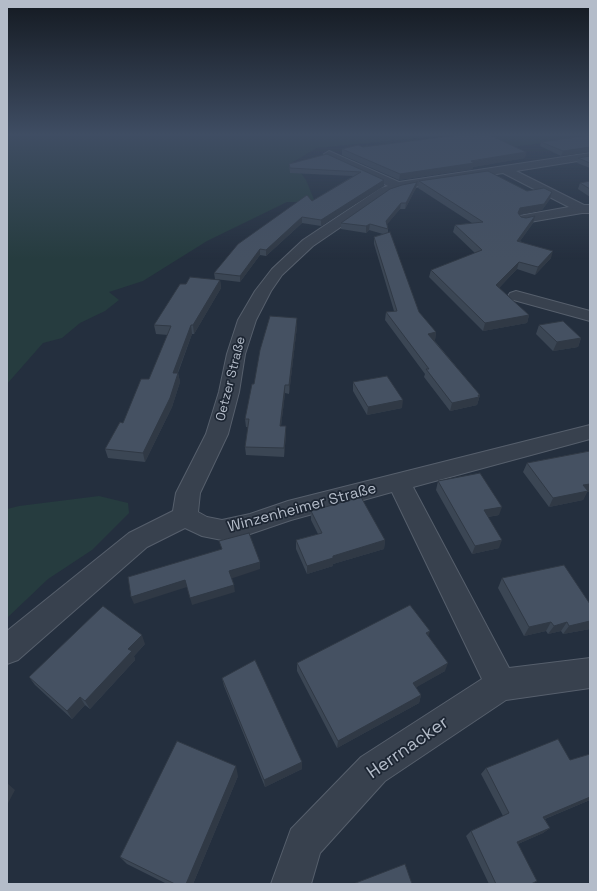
<!DOCTYPE html>
<meta charset="utf-8">
<style>
body{margin:0}
#map{position:relative;width:597px;height:891px;overflow:hidden;background:#242f3e;font-family:"Space Grotesk",sans-serif}
canvas{display:block}
.frame{position:absolute;inset:0;border:8px solid #b4bcc9;pointer-events:none}
</style>
<div id="map">
<canvas width="597" height="891"></canvas>
<div class="frame"></div>
</div>
<script>
const c = document.querySelector('canvas').getContext('2d');
c.lineJoin = 'round';
function fill(path, color) { c.fillStyle = color; c.fill(path, 'evenodd'); }
const toPath = rows => new Path2D(rows.map(r => 'M' + r).join(''));
function trace(path, color, width, dash) { c.strokeStyle = color; c.lineWidth = width; c.lineCap = dash ? 'butt' : 'round'; c.setLineDash(dash || []); c.stroke(path); }
function label(font, color, halo, rows, align = 'center') {
  c.font = font + ' "Space Grotesk",sans-serif'; c.lineWidth = 3.5; c.setLineDash([]); c.textBaseline = 'middle'; c.strokeStyle = halo; c.fillStyle = color; for (const [text, x, y, turn = 0] of rows) {
    c.save(); c.translate(x, y); c.rotate((+turn || 0) * Math.PI / 180); c.textAlign = isNaN(turn) ? turn : align; if (halo) c.strokeText(text, 0, 0); c.fillText(text, 0, 0); c.restore();
  }
}
const green = toPath([
 [7,135,452,135,317,148,293,162,306,180,315,202,287,202,207,241,143,281,109,292,119,300,105,311,80,323,62,338,43,343,7,384],
 [480,135,590,135,590,137,512,147],
 [99,496,128,503,129,513,92,550,48,579,7,618,7,509,19,506]
]);
const minor = toPath([
 [329,151,399,182,590,153,590,159,516,171,584,205,590,205,590,213,582,213,524,223,519,222,517,219,519,216,569,207,503,173,401,189,389,194,313,246,282,275,271,291,256,320,245,354,239,392,228,434,200,493,198,512,207,517,222,520,250,514,288,501,590,425,590,439,413,487,509,668,590,658,590,688,506,700,385,781,320,853,311,884,271,884,291,829,361,757,482,679,392,492,291,520,250,534,222,540,202,536,185,528,147,547,18,660,7,664,7,631,129,533,173,511,176,493,206,434,219,392,227,354,238,320,255,291,272,269,303,240,381,188,388,186,325,156,324,154,329,151],
 [516,291,590,311,590,321,510,299,508,296,510,293,516,291]
]);
const wall = toPath([
 [590,135,561,156,540,146,541,142],
 [363,147,526,152,525,158,473,167,473,169,399,180,342,155,342,149],
 [327,154,384,180,384,186,321,226,302,223,266,256,260,255,240,282,215,279,214,273,312,201,353,176,290,173,289,164],
 [590,156,590,168,577,163,578,158],
 [419,181,527,191,552,192,550,199,542,210,519,215,521,217,526,218,535,216,533,223,520,241,551,258,535,275,517,269,499,288,529,315,527,323,483,331,429,277,431,270,475,253,453,232,455,225,472,223,418,188],
 [590,181,590,197,578,189,580,183],
 [417,182,416,188,405,209,400,209,387,224,388,229,388,232,419,312,436,332,435,340,434,340,480,395,477,405,450,411,424,377,425,374,385,320,386,312,394,311,374,244,374,237,383,234,369,230,366,233,341,229,341,223],
 [220,280,221,288,194,334,192,334,178,373,180,382,172,407,145,462,108,458,105,449,123,423,149,379,168,335,156,334,154,325,186,284],
 [539,325,581,338,578,347,553,351,536,334],
 [297,326,289,394,285,393,281,426,286,426,286,434,284,457,246,455,245,447,248,427,246,427,245,419],
 [353,382,402,408,367,415,353,391],
 [590,448,590,492,587,492,583,500,549,507,523,472,527,463,589,451],
 [438,481,499,515,488,517,499,548,472,554,436,490],
 [311,511,385,540,384,549,333,564,333,566,307,574,296,549,296,540,318,534,311,520],
 [502,578,590,604,590,629,563,634,561,631,548,634,546,631,524,636,498,588],
 [428,636,445,671,416,687,421,695,419,703,337,748,297,671,297,663],
 [145,644,134,656,135,660,90,709,85,705,72,719,35,685,29,677],
 [222,678,302,769,265,787,224,686],
 [590,754,590,800,545,819,550,828,543,833,518,844,533,884,489,884,466,836,471,831,503,816,481,774,486,768,570,760],
 [238,776,193,884,167,884,127,864,120,857]
]);
const shadedWall = toPath([
 [590,147,590,152,561,156,563,151],
 [526,152,525,158,473,167,473,169,399,180,400,174],
 [384,180,384,186,321,226,321,220],
 [417,182,416,188,405,209,406,203],
 [552,192,550,199,542,210,518,215,518,213,520,208],
 [401,203,400,209,385,227,386,221],
 [535,216,533,223,515,248,517,241],
 [302,217,302,223,266,256,266,250],
 [370,224,369,230,366,233,366,226],
 [260,249,260,255,240,282,240,276],
 [553,251,551,258,535,275,538,267],
 [519,262,517,269,494,293,496,285],
 [220,280,221,288,194,334,193,325],
 [529,315,527,323,483,331,485,323],
 [297,318,297,326,289,394,289,385],
 [191,325,192,334,174,382,173,373],
 [436,332,435,340,427,342,428,334],
 [581,338,578,347,553,351,557,342],
 [178,373,180,382,172,407,145,462,143,453],
 [285,385,285,393,280,434,280,426],
 [478,395,480,395,477,405,450,411,452,403],
 [403,400,402,408,367,415,368,407],
 [286,426,286,434,284,457,284,448],
 [590,484,590,492,587,492,583,500,549,507,553,498,583,485],
 [502,507,499,515,481,518,484,510],
 [385,540,384,549,333,564,333,566,307,574,307,566,333,556],
 [502,540,499,548,472,554,475,546],
 [260,562,260,569,230,579,229,571],
 [185,580,187,587,134,604,131,597],
 [234,585,235,592,192,605,190,598],
 [590,621,590,629,563,634,569,626],
 [551,622,546,631,524,636,529,627],
 [567,622,561,631,548,634,554,626],
 [430,631,427,640,426,633],
 [142,635,145,644,134,656,135,660,90,709,85,701,128,649],
 [448,663,445,671,410,691,413,683],
 [421,695,419,703,337,748,338,741],
 [80,697,85,705,72,719,67,711],
 [302,762,302,769,265,787,264,780],
 [236,766,238,776,193,884,186,884],
 [7,783,15,790,7,805],
 [590,797,590,800,537,822,543,817],
 [550,828,543,833,511,847,517,842]
]);
const building = toPath([
 [459,135,490,135,526,152,471,161,474,163,400,174,342,149,358,145,363,147,459,135],
 [590,135,590,147,563,151,541,142,590,135],
 [327,154,384,180,321,220,302,217,266,250,260,249,240,276,214,273,238,244,307,195,312,201,361,172,290,168,289,164,327,154],
 [590,156,590,163,578,158,590,156],
 [488,171,527,191,544,188,552,192,544,204,520,208,518,213,521,217,526,218,535,216,517,241,553,251,538,267,519,262,496,285,529,315,485,323,431,270,482,250,455,225,483,222,419,181,488,171],
 [590,181,590,189,580,183,590,181],
 [417,182,406,203,401,203,386,221,388,229,370,224,366,226,341,223,390,189,402,185,417,182],
 [390,232,419,312,436,332,428,334,480,395,478,395,479,397,452,403,426,369,429,369,386,312,397,311,374,237,390,232],
 [190,277,220,280,193,325,191,325,173,373,178,373,170,398,143,453,105,449,120,422,123,423,141,379,149,379,171,326,154,325,180,284,186,284,190,277],
 [270,316,297,318,289,385,285,385,280,426,286,426,284,448,245,447,249,419,245,419,252,384,254,384,260,350,270,316],
 [563,321,581,338,557,342,539,325,563,321],
 [387,376,403,400,368,407,353,382,387,376],
 [590,451,590,484,583,485,588,491,553,498,527,463,590,451],
 [480,473,502,507,484,510,502,540,475,546,438,481,480,473],
 [361,497,385,540,333,556,333,558,307,566,296,540,322,533,311,511,361,497],
 [249,533,260,562,229,571,234,585,190,598,185,580,131,597,128,577,222,549,219,541,249,533],
 [564,565,590,604,590,621,569,626,567,622,554,626,551,622,529,627,502,578,564,565],
 [410,605,430,631,426,633,448,663,413,683,421,695,338,741,297,663,410,605],
 [103,606,142,635,128,649,132,651,85,701,80,697,67,711,29,677,103,606],
 [255,660,302,762,264,780,222,678,255,660],
 [558,739,570,760,590,754,590,797,543,817,550,828,517,842,537,881,531,884,496,884,471,831,509,813,486,768,558,739],
 [177,741,236,766,186,884,175,884,120,857,177,741],
 [405,864,412,884,353,884,405,864]
]);
const farStreetnames = [
 ["Oetzer Straße",231,379,-76]
];
const streetNames = [
 ["Winzenheimer Straße",302,508,-15]
];
const nearStreetnames = [
 ["Herrnacker",408,748,-35]
];
fill(green, '#263c3f');
trace(minor, '#565f6c', 2);
fill(minor, '#38414e');
fill(wall, '#3b4654');
fill(shadedWall, '#303945');
fill(building, '#455162');
trace(building, '#303945', 1);
const sky = c.createLinearGradient(0, 0, 0, 259);
sky.addColorStop(0, '#141a22');
sky.addColorStop(0.52, '#3f4d63');
sky.addColorStop(1, '#3f4d6300');
c.fillStyle = sky;
c.fillRect(0, 0, 597, 259);
label('13px', '#b4bcc9', '#1d2633', farStreetnames);
label('15px', '#b4bcc9', '#1d2633', streetNames);
label('18px', '#b4bcc9', '#1d2633', nearStreetnames);
</script>
